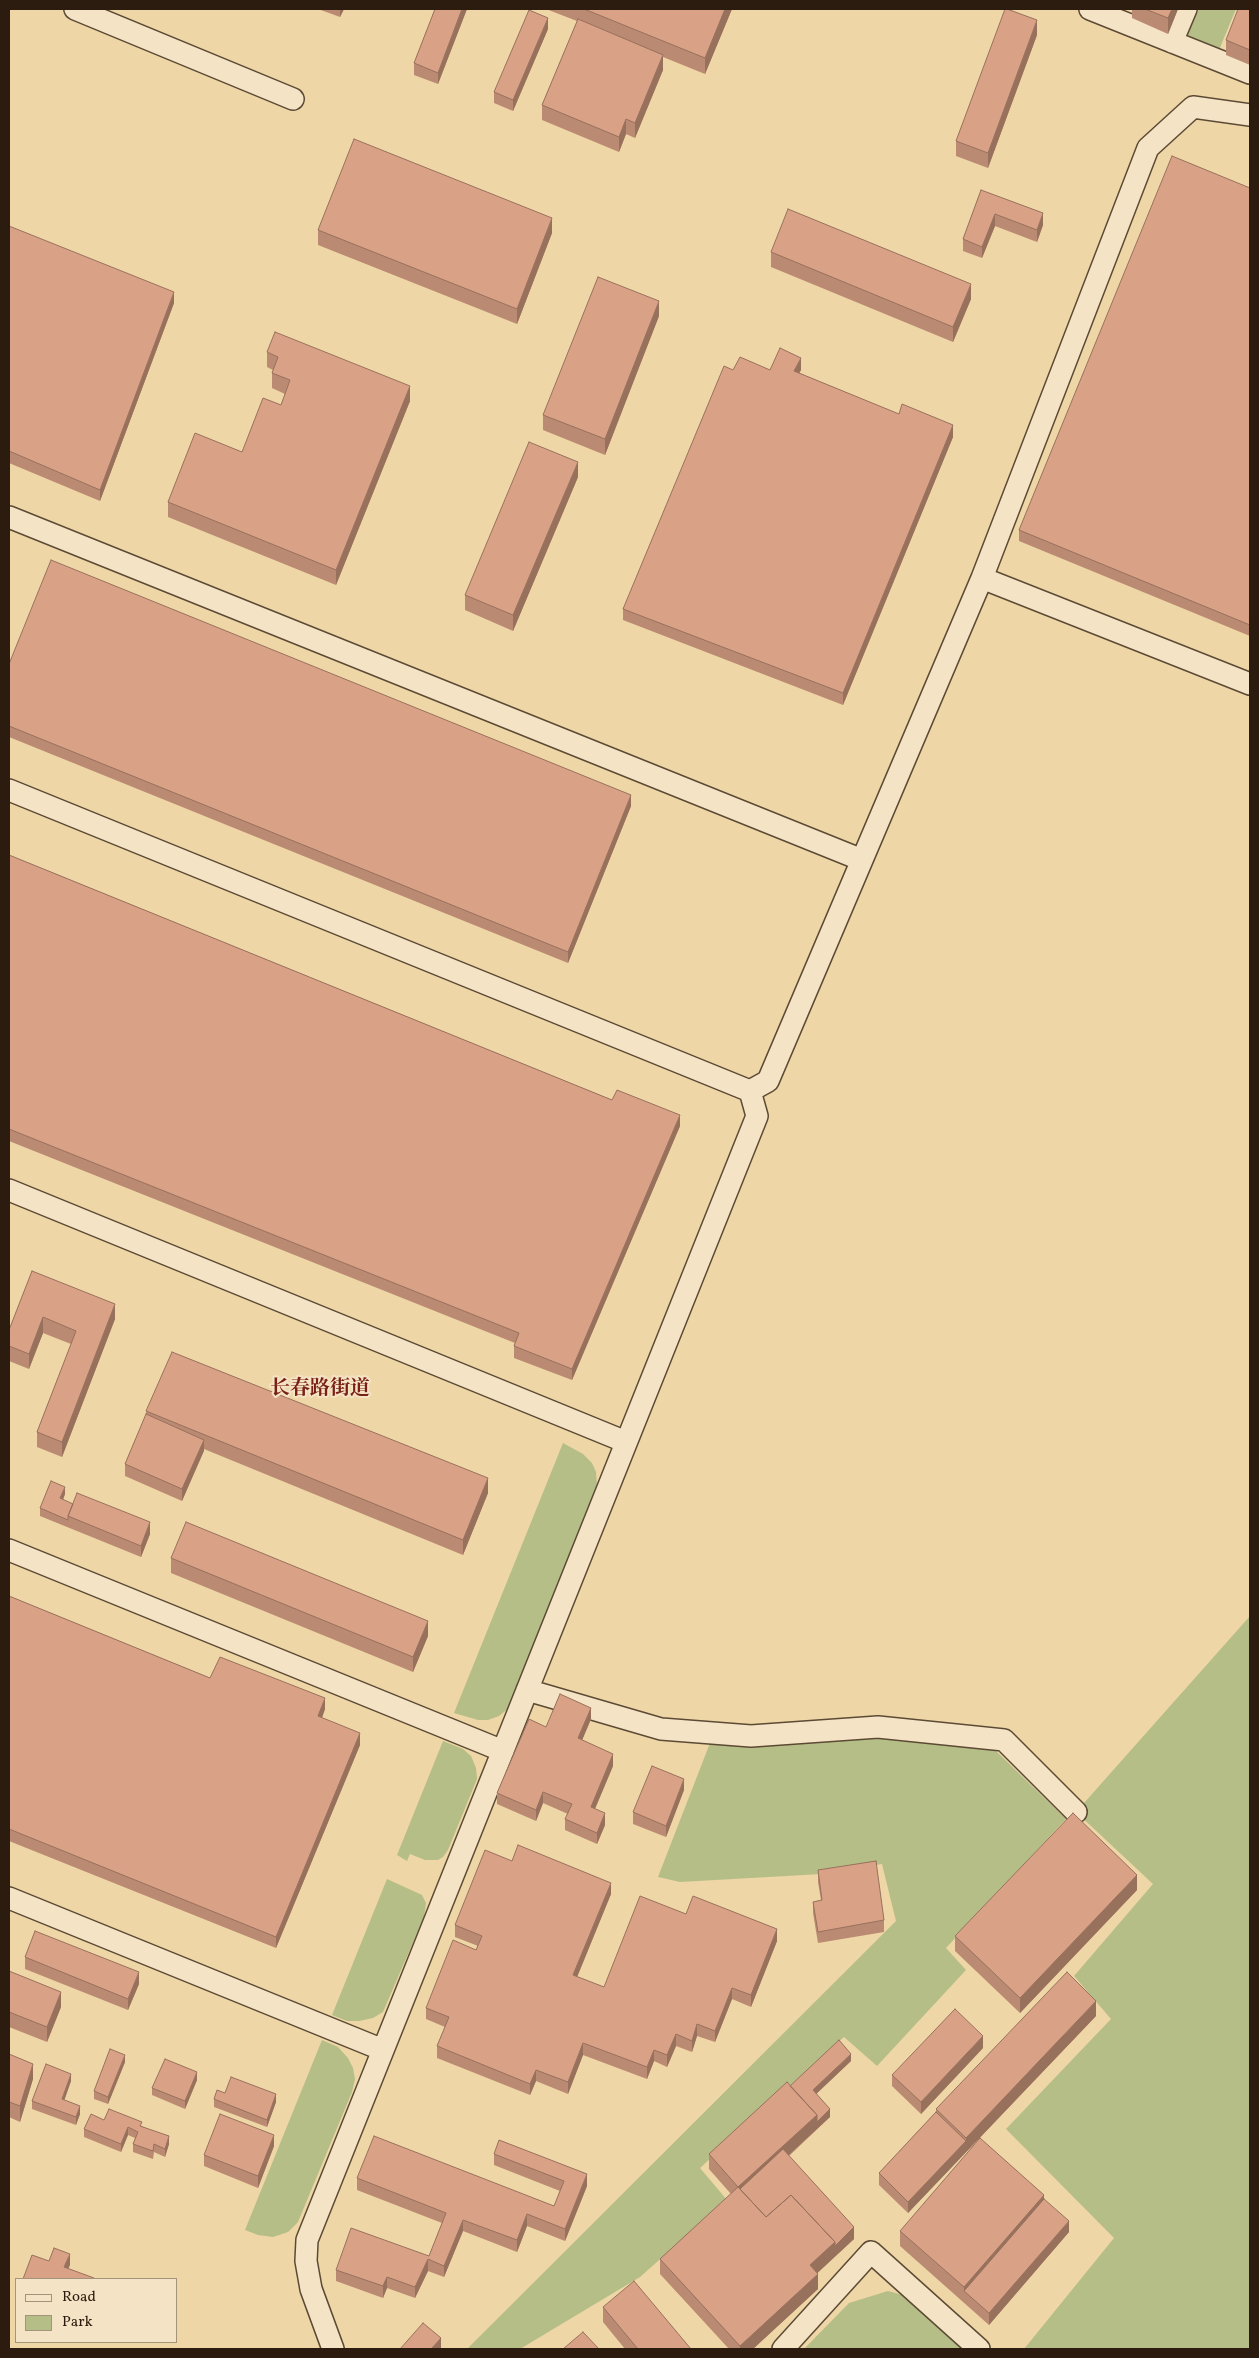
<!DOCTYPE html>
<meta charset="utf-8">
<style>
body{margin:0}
#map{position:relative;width:1259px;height:2358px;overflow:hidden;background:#eed6a6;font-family:Vollkorn,serif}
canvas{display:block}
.frame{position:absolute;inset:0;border:10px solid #2c1c0f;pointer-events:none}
.legend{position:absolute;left:15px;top:2278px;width:162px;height:65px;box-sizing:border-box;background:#f4e4c5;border:1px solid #a4947c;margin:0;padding:6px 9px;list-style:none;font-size:15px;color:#2c1c0f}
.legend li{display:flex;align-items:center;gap:10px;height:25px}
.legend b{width:25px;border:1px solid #a4947c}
</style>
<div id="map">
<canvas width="1259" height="2358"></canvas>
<div class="frame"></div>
<ul class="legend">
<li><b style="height:6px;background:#f4e4c5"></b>Road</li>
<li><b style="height:14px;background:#b6be88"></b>Park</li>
</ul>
</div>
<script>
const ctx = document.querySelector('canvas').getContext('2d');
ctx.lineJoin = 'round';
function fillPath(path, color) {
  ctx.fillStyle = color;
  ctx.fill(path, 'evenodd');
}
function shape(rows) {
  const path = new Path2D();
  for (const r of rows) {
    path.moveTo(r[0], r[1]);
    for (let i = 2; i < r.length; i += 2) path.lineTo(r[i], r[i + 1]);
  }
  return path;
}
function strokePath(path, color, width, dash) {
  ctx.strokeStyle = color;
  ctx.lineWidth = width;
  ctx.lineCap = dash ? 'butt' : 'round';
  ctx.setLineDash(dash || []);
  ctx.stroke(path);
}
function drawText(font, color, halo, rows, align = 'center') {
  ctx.font = font + ' Vollkorn,"Noto Serif SC",serif';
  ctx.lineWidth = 4;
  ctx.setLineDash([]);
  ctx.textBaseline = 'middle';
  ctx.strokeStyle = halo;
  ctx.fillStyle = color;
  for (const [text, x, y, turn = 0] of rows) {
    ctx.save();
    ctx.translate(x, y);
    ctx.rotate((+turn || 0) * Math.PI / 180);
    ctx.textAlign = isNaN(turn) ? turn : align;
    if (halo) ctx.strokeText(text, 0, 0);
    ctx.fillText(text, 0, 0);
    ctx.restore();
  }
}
fillPath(shape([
 [1199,9,1236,9,1219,50,1187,37],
 [563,1443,583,1454,592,1463,596,1472,597,1485,509,1708,499,1716,488,1720,478,1720,454,1713],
 [1250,1616,1250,2349,1024,2349,1114,2238,1006,2129,1111,2019,1074,1976,1153,1884,1076,1812],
 [884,1736,995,1750,1066,1819,946,1948,966,1970,877,2066,844,2037,700,2168,727,2200,640,2277,520,2349,467,2349,896,1921,882,1864,822,1874,680,1882,658,1877,710,1743],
 [443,1741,463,1749,471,1756,476,1768,477,1779,448,1850,443,1857,438,1860,425,1860,410,1854,407,1861,397,1855],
 [387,1879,422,1895,426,1903,424,1917,383,2012,373,2018,359,2021,347,2021,332,2015],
 [322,2040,338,2047,348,2058,353,2068,355,2079,352,2092,298,2222,288,2232,273,2237,258,2235,245,2230],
 [888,2291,917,2299,971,2349,804,2349,849,2303]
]), '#b6be88');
const minor = shape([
 [75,9,293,99],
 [1090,9,1250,73],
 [1172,42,1186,9],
 [9,517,862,860],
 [982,578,1250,684],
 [9,790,750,1091],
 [750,1091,768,1081,982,578,1148,148,1193,107,1250,115],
 [9,1190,626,1442],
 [9,1550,503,1751],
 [527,1690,661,1729,751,1736,878,1727,1004,1740,1076,1812],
 [9,1898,383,2050],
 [333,2349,311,2289,306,2261,307,2240,757,1116,750,1091],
 [783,2349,871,2252,979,2349]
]);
strokePath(minor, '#5c4a35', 24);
strokePath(minor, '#f4e4c5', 21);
fillPath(shape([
 [318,9,344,9,340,17],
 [435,9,467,9,438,84,414,75,414,63],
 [546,9,732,9,705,74,663,57,663,70,635,138,626,134,619,152,542,120,542,105,577,21],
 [1132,9,1178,9,1168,34,1132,18],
 [1250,9,1250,65,1226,55,1226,40],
 [548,29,513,111,494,103,494,92],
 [1037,35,988,168,956,156,956,141],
 [1250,188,1250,636,1019,541,1019,530],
 [981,190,1043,225,1037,242,995,226,982,258,963,251,963,239],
 [9,226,174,303,100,501,9,463],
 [318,230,552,233,517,324,318,245],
 [771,252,971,299,953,342,771,267],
 [659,316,605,455,543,430,543,415],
 [267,352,410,401,336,585,168,517,168,502,242,452,281,405,285,394,272,388,272,373,273,370,267,367],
 [733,370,801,370,799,373,953,437,843,705,623,620,623,609],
 [578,477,513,631,465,610,465,595],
 [9,664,631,806,568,963,9,737],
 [9,855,612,1100,680,1126,572,1380,514,1358,514,1346,515,1343,9,1141],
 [32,1271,115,1319,62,1457,37,1447,37,1432,71,1344,43,1333,29,1369,9,1361,9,1330],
 [146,1411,488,1493,463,1555,204,1449,182,1501,125,1476,125,1464,146,1414],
 [65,1494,63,1500,150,1534,141,1557,40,1516,40,1508],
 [171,1558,428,1636,413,1672,171,1573],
 [9,1596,210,1678,325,1709,322,1718,360,1745,276,1948,9,1841],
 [591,1719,582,1740,613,1766,595,1809,605,1825,597,1844,565,1830,565,1819,568,1814,543,1803,536,1821,497,1804,497,1793,546,1727],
 [684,1790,666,1837,633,1824,633,1812],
 [512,1861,611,1894,577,1977,604,1987,686,1914,777,1941,751,2007,732,1999,715,2042,697,2036,692,2052,676,2046,667,2067,654,2061,647,2079,583,2055,568,2094,536,2081,530,2095,437,2058,437,2046,445,2027,426,2019,426,2008,476,1950,478,1946,455,1937,455,1925],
 [818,1870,884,1920,884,1932,818,1943,813,1913,813,1902,821,1900,818,1882],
 [1137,1890,1020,2013,955,1951,955,1936],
 [25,1957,139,1984,128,2010,25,1969],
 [9,1971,61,2007,47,2042,9,2027],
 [1096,2016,908,2213,879,2185,879,2173,936,2112,936,2109],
 [983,2048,921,2114,892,2086,892,2075],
 [9,2054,33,2079,20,2122,9,2117],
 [851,2061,816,2094,830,2117,789,2156,854,2239,817,2273,818,2289,753,2349,729,2349,660,2274,660,2259,731,2194,709,2169,709,2154,790,2086],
 [125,2062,108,2104,94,2099,94,2091],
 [197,2080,185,2109,152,2095,152,2088],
 [71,2081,64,2100,80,2114,76,2125,32,2109,32,2101],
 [225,2093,276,2102,267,2127,214,2107,214,2099],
 [104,2120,142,2126,169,2144,165,2157,154,2152,153,2159,133,2152,133,2144,135,2138,128,2135,121,2152,84,2137,84,2129],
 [274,2146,258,2188,204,2166,204,2155],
 [494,2154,587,2186,565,2241,527,2226,517,2252,463,2231,444,2277,428,2271,415,2298,387,2288,383,2298,336,2281,336,2270,429,2256,442,2223,357,2190,357,2178,554,2206,560,2191,494,2165],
 [1044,2199,1069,2232,989,2325,900,2246,900,2231],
 [603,2307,691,2349,625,2349,603,2322]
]), '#bb8a72');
fillPath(shape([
 [341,9,344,9,340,17,340,10],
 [462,9,467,9,438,84,438,73],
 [725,9,732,9,705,74,705,58],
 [1172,9,1178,9,1168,34,1168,18],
 [548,18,548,29,513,111,513,100],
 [1037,20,1037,35,988,168,988,153],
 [663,55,663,70,635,138,635,123],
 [626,119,626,134,619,152,619,137],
 [1043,213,1043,225,1037,242,1037,230],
 [995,214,995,226,982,258,982,247],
 [552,218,552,233,517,324,517,309],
 [971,284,971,299,953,342,953,327],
 [174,292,174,303,100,501,100,490],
 [659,301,659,316,605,455,605,439],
 [801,358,801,370,794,383,794,371],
 [410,386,410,401,336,585,336,570],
 [953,425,953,437,843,705,843,693],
 [578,462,578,477,513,631,513,615],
 [631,795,631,806,568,963,568,952],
 [680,1115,680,1126,572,1380,572,1369],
 [115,1304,115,1319,62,1457,62,1442],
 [43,1317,43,1333,29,1369,29,1354],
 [204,1440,204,1451,182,1501,182,1489],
 [488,1478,488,1493,463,1555,463,1540],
 [65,1487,65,1494,60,1506,60,1498],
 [150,1522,150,1534,141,1557,141,1546],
 [428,1621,428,1636,413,1672,413,1657],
 [325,1698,325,1709,318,1728,318,1716],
 [591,1708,591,1719,578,1750,578,1738],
 [360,1733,360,1745,276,1948,276,1937],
 [613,1754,613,1766,591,1818,591,1807],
 [684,1779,684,1790,666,1837,666,1826],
 [543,1792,543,1803,536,1821,536,1810],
 [605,1813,605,1825,597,1844,597,1833],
 [1137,1875,1137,1890,1020,2013,1020,1998],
 [611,1883,611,1894,573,1987,573,1975],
 [777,1929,777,1941,751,2007,751,1995],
 [139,1972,139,1984,128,2010,128,1999],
 [732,1988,732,1999,715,2042,715,2031],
 [61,1992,61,2007,47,2042,47,2027],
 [1096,2001,1096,2016,908,2213,908,2202,966,2141,966,2138],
 [697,2024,697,2036,692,2052,692,2041],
 [676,2034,676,2046,667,2067,667,2055],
 [983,2036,983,2048,921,2114,921,2102],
 [583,2043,583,2055,568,2094,568,2082],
 [654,2050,654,2061,647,2079,647,2067],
 [851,2054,851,2061,813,2097,813,2090],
 [125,2055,125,2062,108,2104,108,2097],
 [33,2064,33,2079,20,2122,20,2106],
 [536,2070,536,2081,530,2095,530,2084],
 [197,2072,197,2080,185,2109,185,2101],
 [71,2074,71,2081,62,2107,62,2099],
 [276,2094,276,2102,267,2127,267,2120],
 [80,2106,80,2114,76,2125,76,2117],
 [830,2109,830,2117,744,2196,738,2187,817,2115],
 [128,2127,128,2135,121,2152,121,2144],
 [274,2135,274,2146,258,2188,258,2176],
 [169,2136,169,2144,165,2157,165,2149],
 [587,2174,587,2186,565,2241,565,2229],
 [1044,2195,1044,2210,964,2291,964,2287],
 [527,2214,527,2226,517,2252,517,2240],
 [463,2220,463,2231,444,2277,444,2266],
 [1069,2221,1069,2232,989,2325,989,2313],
 [854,2227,854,2239,810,2280,810,2265,835,2242],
 [10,2240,10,2256,9,2258,9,2243],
 [70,2254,70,2265,64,2279,64,2267],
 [428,2259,428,2271,415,2298,415,2287],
 [818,2274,818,2289,753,2349,740,2349,740,2346],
 [387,2277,387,2288,383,2298,383,2286],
 [441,2338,441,2349,431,2349]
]), '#98715d');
const building = shape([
 [435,9,462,9,438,73,414,63,435,9],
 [584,9,725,9,705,58,584,9],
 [1005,9,1007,9,1037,20,988,153,956,141,1005,9],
 [1145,9,1172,9,1168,18,1145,9],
 [1238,9,1250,9,1250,50,1226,40,1238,9],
 [529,10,548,18,513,100,494,92,529,10],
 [578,19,663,55,635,123,626,119,619,137,542,105,578,19],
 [354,139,552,218,517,309,318,230,354,139],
 [1172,156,1250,188,1250,625,1019,530,1172,156],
 [981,190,1043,213,1037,230,995,214,982,247,963,239,981,190],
 [788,209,971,284,953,327,771,252,788,209],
 [9,226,174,292,100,490,9,451,9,226],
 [598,277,659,301,605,439,543,415,598,277],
 [275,332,410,386,336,570,168,502,195,433,242,452,263,398,281,405,290,380,272,373,278,357,267,352,275,332],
 [780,348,801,358,794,371,899,414,902,404,953,425,843,693,623,609,724,366,733,370,740,357,770,370,780,348],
 [529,442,578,462,513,615,465,595,529,442],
 [51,560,631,795,568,952,9,726,9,664,51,560],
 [9,855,612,1100,617,1090,680,1115,572,1369,514,1346,519,1333,9,1129,9,855],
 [32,1271,115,1304,62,1442,37,1432,76,1331,43,1317,29,1354,9,1346,9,1330,32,1271],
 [172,1352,488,1478,463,1540,146,1411,172,1352],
 [146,1414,204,1440,182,1489,125,1464,146,1414],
 [51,1481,65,1487,60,1498,73,1504,68,1516,68,1520,40,1508,51,1481],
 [77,1493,150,1522,141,1546,68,1516,77,1493],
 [186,1522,428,1621,413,1657,171,1558,186,1522],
 [9,1596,210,1678,220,1657,325,1698,318,1716,360,1733,276,1937,9,1829,9,1596],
 [560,1694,591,1708,578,1738,613,1754,591,1807,605,1813,597,1833,565,1819,572,1804,543,1792,536,1810,497,1793,529,1719,546,1727,560,1694],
 [652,1766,684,1779,666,1826,633,1812,652,1766],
 [1073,1813,1137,1875,1020,1998,955,1936,1073,1813],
 [518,1845,611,1883,573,1975,604,1987,640,1896,686,1914,693,1896,777,1929,751,1995,732,1988,715,2031,697,2024,692,2041,676,2034,667,2055,654,2050,647,2067,583,2043,568,2082,536,2070,530,2084,437,2046,449,2017,426,2008,453,1940,476,1950,482,1936,455,1925,485,1850,512,1861,518,1845],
 [876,1861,884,1920,818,1932,813,1902,822,1900,818,1870,876,1861],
 [35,1931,139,1972,128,1999,25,1957,35,1931],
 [9,1971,61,1992,47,2027,9,2012,9,1971],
 [1067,1972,1096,2001,966,2138,936,2109,1067,1972],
 [955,2009,983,2036,921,2102,892,2075,955,2009],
 [839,2040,851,2054,813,2090,830,2109,817,2122,817,2115,790,2086,839,2040],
 [110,2049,125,2055,108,2097,94,2091,110,2049],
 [9,2054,33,2064,20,2106,9,2102,9,2054],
 [165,2059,197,2072,185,2101,152,2088,165,2059],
 [46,2064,71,2074,62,2099,80,2106,76,2117,32,2101,46,2064],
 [231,2077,276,2094,267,2120,214,2099,217,2090,225,2093,231,2077],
 [787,2082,817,2115,738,2187,766,2217,791,2195,835,2242,810,2265,818,2274,740,2346,660,2259,738,2187,709,2154,787,2082],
 [109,2109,142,2122,140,2126,169,2136,165,2149,154,2144,153,2151,133,2144,138,2132,128,2127,121,2144,84,2129,91,2114,104,2120,109,2109],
 [936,2112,966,2141,908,2202,879,2173,936,2112],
 [220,2114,274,2135,258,2176,204,2155,220,2114],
 [374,2136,554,2206,564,2181,494,2154,499,2140,587,2174,565,2229,527,2214,517,2240,463,2220,444,2266,428,2259,415,2287,387,2277,383,2286,336,2270,351,2228,429,2256,446,2213,357,2178,374,2136],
 [980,2138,1044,2195,964,2287,900,2231,980,2138],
 [783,2149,854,2227,835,2246,835,2242,791,2195,766,2217,740,2189,783,2149],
 [1044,2199,1069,2221,989,2313,964,2291,1044,2199],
 [54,2248,70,2254,64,2267,94,2278,93,2279,23,2279,32,2255,49,2261,54,2248],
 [634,2281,691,2349,638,2349,603,2307,634,2281],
 [423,2323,441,2338,431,2349,400,2349,423,2323],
 [583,2332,599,2349,563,2349,583,2332]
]);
fillPath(building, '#d9a185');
strokePath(building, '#98715d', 1);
drawText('bold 20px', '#7a1f14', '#f4e4c5', [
 ["长春路街道",320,1390]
]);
</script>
